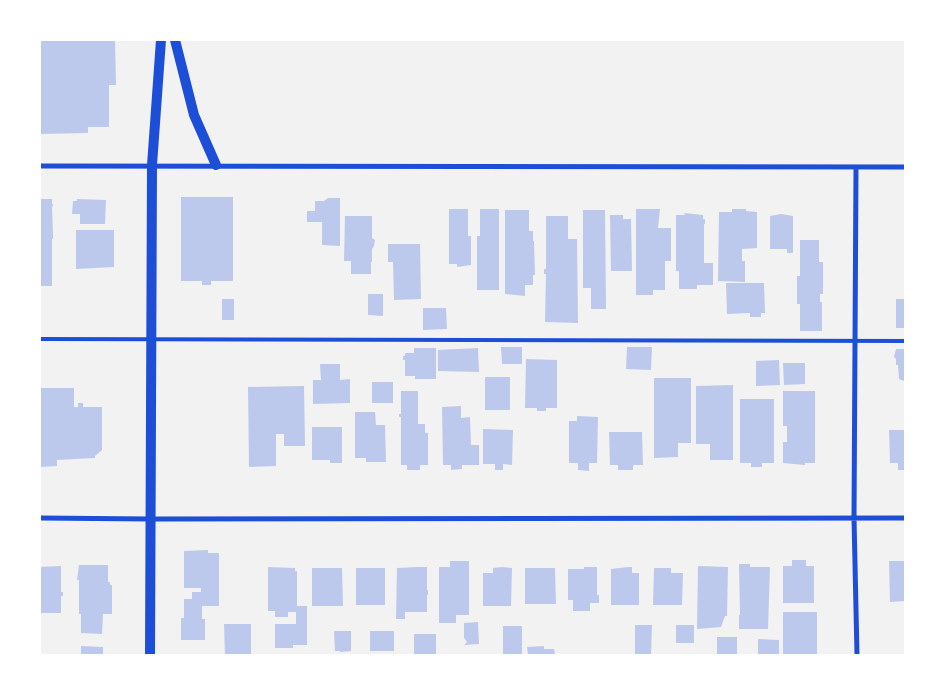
<!DOCTYPE html>
<style>
body{margin:0}
#map{position:relative;width:945px;height:695px;overflow:hidden;background:#f2f2f2;font-family:Commissioner,sans-serif}
canvas{display:block}
.frame{position:absolute;inset:0;border:41px solid #fff;pointer-events:none}
</style>
<div id="map">
<canvas width="945" height="695"></canvas>
<div class="frame"></div>
</div>
<script>
const ctx = document.querySelector('canvas').getContext('2d');
ctx.lineJoin = 'round';
function fillPath(path, color) {
  ctx.fillStyle = color;
  ctx.fill(path, 'evenodd');
}
function shape(rows) {
  const path = new Path2D();
  for (const r of rows) {
    path.moveTo(r[0], r[1]);
    for (let i = 2; i < r.length; i += 2) path.lineTo(r[i], r[i + 1]);
  }
  return path;
}
function strokePath(path, color, width, dash) {
  ctx.strokeStyle = color;
  ctx.lineWidth = width;
  ctx.lineCap = dash ? 'butt' : 'round';
  ctx.setLineDash(dash || []);
  ctx.stroke(path);
}
fillPath(shape([
 [40,40,115,40,116,85,109,85,109,127,88,127,88,133,40,134],
 [181,197,233,197,233,281,211,281,211,285,202,285,202,281,181,281],
 [328,198,340,198,340,246,322,245,322,222,307,222,307,211,315,211,315,201,324,201],
 [40,199,52,199,52,204,53,204,52,208,53,235,53,239,52,239,52,286,40,286],
 [77,199,106,200,105,224,80,224,80,214,72,214,73,201,77,201],
 [449,209,468,209,468,236,471,236,471,265,457,267,457,264,449,264],
 [480,209,499,209,499,290,477,290,477,236,480,236],
 [636,209,660,209,658,228,671,228,671,261,665,261,665,290,653,290,653,295,636,295],
 [732,209,746,209,746,211,757,212,757,248,742,249,742,261,745,261,745,282,718,281,719,212,732,212],
 [505,210,529,210,529,231,533,231,533,241,534,241,535,275,533,275,533,285,525,285,525,296,505,294],
 [583,210,605,210,606,309,591,309,591,288,583,288],
 [684,213,703,215,703,219,705,219,705,224,704,224,704,263,713,263,713,285,697,285,697,289,679,289,679,271,676,271,676,215,685,215],
 [781,214,793,216,793,253,787,253,787,249,770,249,770,216],
 [610,215,623,215,623,219,631,219,632,271,611,271],
 [345,216,372,216,372,238,375,240,374,246,372,249,372,262,371,262,371,274,351,274,351,261,344,261],
 [546,216,568,216,568,239,577,239,578,323,545,322,546,274,544,274,544,269,546,269],
 [76,230,114,230,114,267,76,269],
 [800,240,819,240,819,262,823,262,823,294,820,294,820,302,822,302,822,331,800,331,800,304,797,304,797,276,800,276],
 [388,244,420,244,421,299,394,300,393,262,388,262],
 [726,283,764,283,765,313,761,313,761,317,750,317,750,313,727,314],
 [368,294,383,294,383,316,368,315],
 [222,299,234,299,234,320,222,320],
 [896,299,905,299,905,328,896,328],
 [423,308,446,308,447,329,423,330],
 [501,347,522,347,522,364,502,364],
 [627,347,652,347,651,370,626,369],
 [414,348,436,348,436,379,415,379,415,376,405,376,405,360,403,360,403,356,405,356,405,353,414,353],
 [478,348,479,372,438,371,438,350],
 [896,349,905,349,905,379,904,381,899,379,898,365,896,365,896,359,894,357],
 [526,359,557,360,557,408,546,408,546,411,537,411,537,408,525,408],
 [779,360,780,385,756,386,756,361],
 [783,363,805,363,805,384,784,385],
 [320,364,340,364,340,380,350,379,350,403,313,404,313,380,321,380],
 [485,377,510,377,510,410,485,410],
 [654,378,691,378,691,443,678,443,678,457,654,458],
 [372,382,393,382,393,403,372,403],
 [733,385,733,460,710,460,710,444,696,444,696,386],
 [304,386,305,446,284,446,284,434,276,434,276,466,249,467,248,387],
 [40,388,74,388,74,407,78,407,78,403,83,403,83,407,102,407,102,450,95,456,95,458,57,460,57,466,40,467],
 [401,391,418,391,418,424,425,424,425,433,428,433,428,465,420,465,420,470,407,470,407,465,401,465,401,417,399,417,399,414,401,414],
 [783,391,815,391,815,463,805,463,805,465,783,463,783,442,787,442,787,426,783,426],
 [740,399,774,399,774,463,762,463,762,467,751,467,751,463,740,463],
 [461,406,461,418,470,417,471,445,479,445,479,465,462,465,462,469,451,470,451,465,443,465,442,407],
 [355,412,375,412,376,425,385,425,386,462,366,462,366,458,355,458],
 [577,416,598,417,597,463,589,463,589,471,578,470,578,463,569,463,569,421,577,421],
 [312,427,342,427,342,463,330,463,330,460,312,460],
 [483,429,513,430,512,465,503,464,503,470,495,470,495,464,483,464],
 [889,430,905,430,905,470,898,470,898,463,890,463],
 [609,432,642,432,643,465,633,465,633,470,618,470,618,465,610,465],
 [208,550,208,553,219,553,219,606,202,606,202,619,205,619,205,640,181,640,181,618,184,618,184,599,192,599,192,592,201,592,201,588,184,588,184,551],
 [792,560,806,560,806,566,814,566,814,603,783,603,783,566,792,566],
 [450,561,469,561,469,615,456,615,456,623,439,623,439,567,450,567],
 [889,561,905,561,905,601,890,602],
 [739,564,750,564,750,567,770,567,768,629,739,629,739,615,740,615],
 [79,565,108,565,108,582,110,582,110,585,112,585,112,614,103,614,102,634,81,633,81,614,79,614,79,580,77,580],
 [61,566,61,592,63,592,63,596,61,596,61,613,40,613,40,567],
 [698,566,728,567,727,616,725,616,721,627,697,629],
 [268,567,295,568,295,571,297,571,297,606,307,606,307,645,293,645,293,648,275,648,275,624,296,624,296,612,288,612,288,617,275,617,275,611,268,611],
 [418,567,427,567,427,590,428,590,428,595,427,595,427,612,405,612,405,619,396,619,397,568],
 [502,567,512,568,511,606,483,606,483,573,493,573,493,568],
 [584,567,597,567,597,595,599,595,599,603,590,603,590,611,573,611,573,600,568,600,568,569,584,569],
 [628,567,632,567,632,573,639,573,639,605,611,605,611,569],
 [312,568,342,568,343,606,312,606],
 [356,568,385,568,385,605,356,605],
 [525,568,555,568,556,604,525,604],
 [654,568,671,568,671,573,683,573,682,605,653,605],
 [783,612,817,612,817,655,783,655],
 [478,622,479,644,464,645,467,642,464,638,464,623],
 [224,624,251,624,251,655,225,655],
 [635,625,652,625,651,655,635,655],
 [676,625,694,625,694,643,676,643],
 [503,626,522,626,522,655,503,655],
 [334,631,351,631,351,651,340,652,340,651,335,651],
 [370,631,394,631,394,651,370,651],
 [414,634,436,634,436,655,414,655],
 [717,637,737,637,737,655,717,655],
 [758,639,779,640,779,655,758,655],
 [81,646,103,647,103,654,81,655],
 [544,646,544,649,554,649,555,655,528,655,527,647]
]), '#bdc9ec');
strokePath(shape([
 [40,339,905,341]
]), '#1d4ed8', 4);
strokePath(shape([
 [40,166,905,167],
 [856,168,854,518,857,655],
 [40,518,150,519,905,518]
]), '#1d4ed8', 5);
strokePath(shape([
 [175,40,194,115,216,165],
 [150,655,152,165,161,40]
]), '#1d4ed8', 10);
</script>
